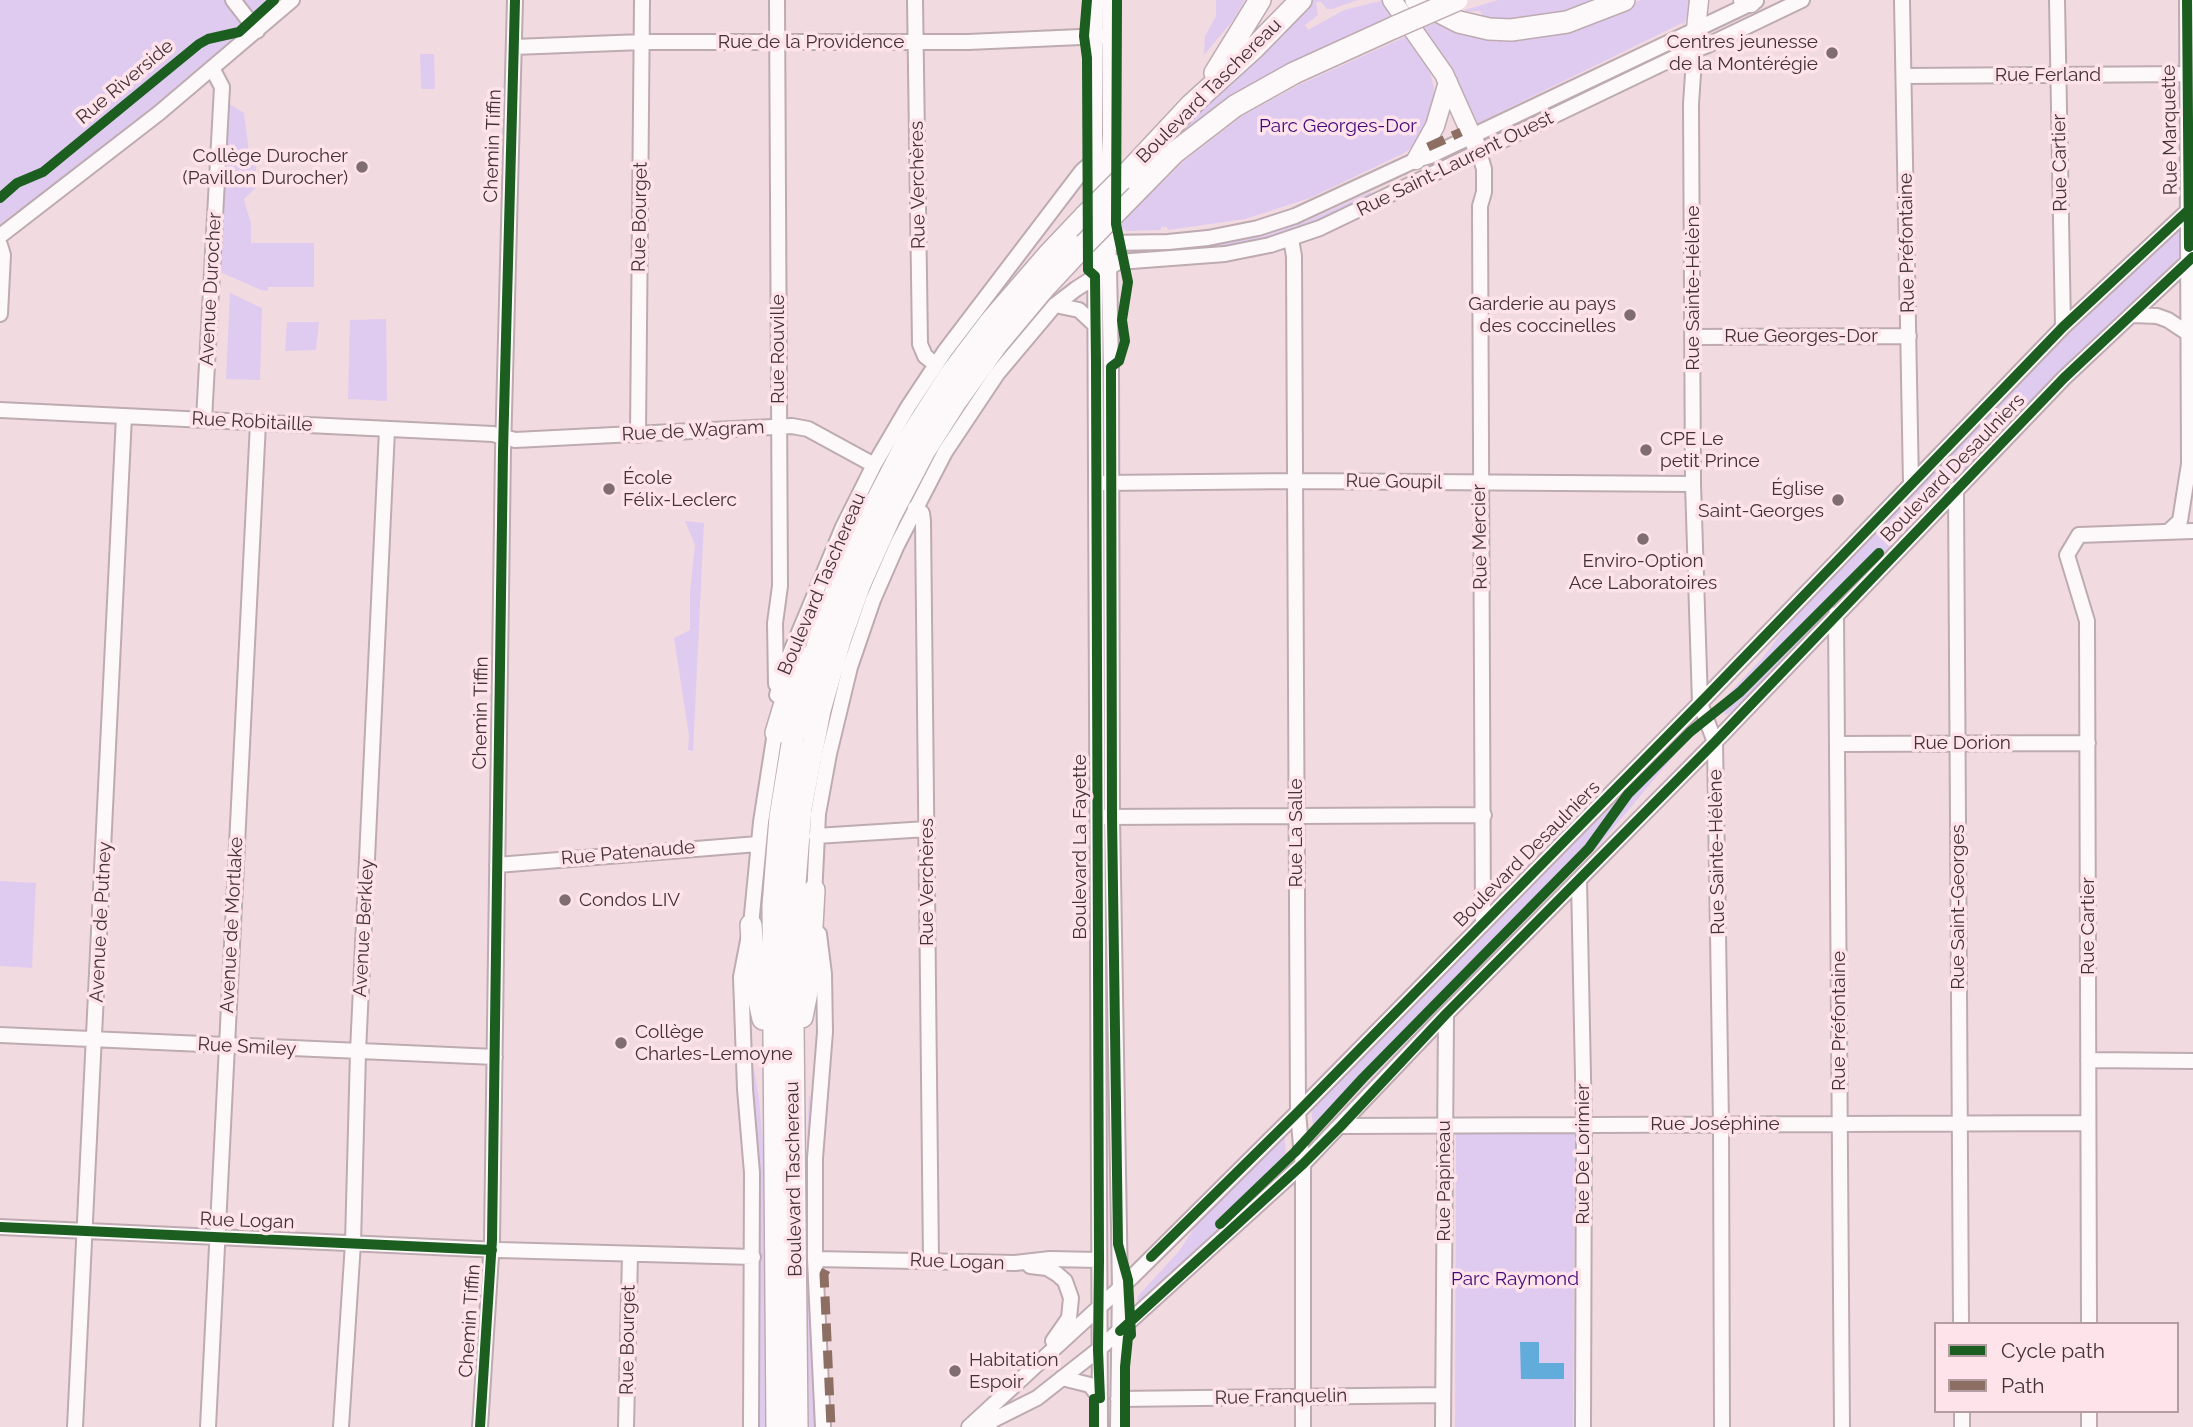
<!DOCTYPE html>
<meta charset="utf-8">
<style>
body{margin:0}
#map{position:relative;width:2193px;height:1427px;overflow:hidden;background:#f2dae1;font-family:Raleway,sans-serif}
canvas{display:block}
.legend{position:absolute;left:1934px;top:1322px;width:245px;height:91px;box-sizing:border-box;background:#fee3ea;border:2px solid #b39ca2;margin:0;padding:9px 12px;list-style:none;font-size:21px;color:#433237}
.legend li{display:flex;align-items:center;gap:14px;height:35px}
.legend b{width:35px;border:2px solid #b39ca2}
</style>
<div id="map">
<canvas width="2193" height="1427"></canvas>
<ul class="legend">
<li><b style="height:9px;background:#1b5e20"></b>Cycle path</li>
<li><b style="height:9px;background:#8d6e63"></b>Path</li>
</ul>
</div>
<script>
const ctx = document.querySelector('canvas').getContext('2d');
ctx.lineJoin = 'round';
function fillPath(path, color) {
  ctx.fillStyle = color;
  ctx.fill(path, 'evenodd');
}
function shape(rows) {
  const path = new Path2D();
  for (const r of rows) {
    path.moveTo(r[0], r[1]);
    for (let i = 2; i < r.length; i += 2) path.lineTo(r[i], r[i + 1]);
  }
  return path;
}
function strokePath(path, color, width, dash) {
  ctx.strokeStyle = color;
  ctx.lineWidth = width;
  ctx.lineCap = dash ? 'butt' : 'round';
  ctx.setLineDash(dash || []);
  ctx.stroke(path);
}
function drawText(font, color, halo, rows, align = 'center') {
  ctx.font = font + ' Raleway,sans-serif';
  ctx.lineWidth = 7;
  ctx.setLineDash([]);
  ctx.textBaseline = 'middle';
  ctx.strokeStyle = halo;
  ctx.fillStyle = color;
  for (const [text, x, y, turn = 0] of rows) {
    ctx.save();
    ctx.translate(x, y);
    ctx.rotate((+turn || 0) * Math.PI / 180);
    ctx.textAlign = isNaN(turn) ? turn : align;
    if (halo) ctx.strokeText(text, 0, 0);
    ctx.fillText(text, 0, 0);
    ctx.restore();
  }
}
fillPath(shape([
 [0,0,281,0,264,12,240,37,70,175,21,212,19,210,1,223,0,227],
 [1216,0,1245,0,1234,19,1204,55,1205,36,1216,16],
 [1308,0,1358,0,1332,9,1327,9,1320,1,1316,3,1318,15,1305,25,1308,30,1344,10,1384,0,1393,17,1252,84,1209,113,1161,152],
 [1498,0,1607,0,1529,21,1486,20,1480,11,1465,12,1465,10],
 [1641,0,1692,0,1684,25,1682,23,1476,124,1422,28,1435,23,1454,29,1514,39,1541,37,1567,32],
 [1409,35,1430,72,1434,88,1434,105,1432,114,1413,147,1404,153,1310,198,1245,219,1168,230,1167,227,1161,227,1161,230,1127,231,1119,227,1119,225,1183,162,1242,116,1299,85],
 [420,54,434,54,435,89,421,89],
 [228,103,244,113,249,152,255,153,257,187,244,199,251,224,251,243,314,243,314,287,268,287,268,291,261,290,220,272],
 [1371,192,1371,194,1299,229,1263,240,1229,247,1178,253,1129,254,1129,251,1205,247,1263,236,1307,221],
 [2184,218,2183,260,1929,510,1734,711,1725,715,1721,702,1762,658,1814,592,2058,339],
 [230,293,262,308,260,380,226,379],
 [386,319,387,401,348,399,350,320],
 [287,322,319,322,316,350,285,351],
 [685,521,704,523,693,751,688,750,689,736,674,638,690,630,690,592,695,545],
 [1681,733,1687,740,1600,844,1314,1136,1311,1106],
 [0,881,36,883,32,968,0,966],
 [749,1050,751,1050,759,1099,763,1144,765,1427,757,1427,760,1353,758,1161],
 [809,1096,811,1096,808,1161,816,1427,809,1427,805,1188],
 [1575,1130,1573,1427,1455,1427,1456,1131],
 [1284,1132,1287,1166,1136,1309,1138,1296,1179,1251,1199,1221]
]), '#e0cbf0');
fillPath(shape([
 [1520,1342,1539,1342,1539,1363,1564,1363,1564,1379,1521,1379]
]), '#61acda');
const minor = shape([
 [233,0,257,31],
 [915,0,920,344,925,356,935,364],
 [1902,0,1911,485],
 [2057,0,2063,327],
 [1696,29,1691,104,1693,484,1700,703,1715,742,1721,1124,1722,1427],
 [514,47,642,42,968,42,1103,36],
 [1904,76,2193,74],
 [1479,152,1484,169,1484,192,1480,206,1483,924],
 [1107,197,1110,134,1109,0],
 [1095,208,1095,0],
 [1108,218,1111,367,1112,817,1120,1288,1118,1427],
 [1095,232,1100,1427],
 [0,236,159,113,292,0],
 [1291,239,1294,256,1298,1112,1303,1168,1303,1427],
 [0,245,3,255,0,314],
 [1101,249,1108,243,1168,242,1208,238,1258,228,1295,216,1416,160,1430,156,1756,1],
 [1055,305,1079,310,1095,325],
 [2132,315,2157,316,2168,320,2189,334],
 [1693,337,1909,336],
 [0,410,493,434,515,440,792,426,808,429,874,465],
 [204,420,222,87,212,68],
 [638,435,642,0],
 [1104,483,1295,481,1693,484],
 [1956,489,1961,1324],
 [915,508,922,513,923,521,931,1261],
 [2169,531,2180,521,2189,464,2187,0],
 [1836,614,1842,1427],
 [776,684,775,623,780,586,777,0],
 [777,695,785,666,843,527,874,465,908,407,945,351,1082,171,1090,164,1103,162],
 [1837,744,2088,743],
 [1104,817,1484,815],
 [816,836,927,829],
 [497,865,758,844],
 [1579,880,1584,1125,1583,1427],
 [814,897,818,814,829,754,850,667,873,600,897,545,945,452,997,374,1055,305,1076,289,1118,262,1225,254,1270,245,1320,228,1676,57,1708,45,1802,0],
 [819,934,824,974,825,1032,815,1158,815,1259,823,1427],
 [0,1035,495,1057],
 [2088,1060,2193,1061],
 [1341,1126,2088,1123],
 [0,1227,499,1250,753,1257],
 [815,1259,1015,1263,1050,1259,1099,1260],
 [1030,1266,1047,1268,1057,1274,1065,1281,1071,1298,1069,1318,1053,1341],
 [2089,1324,2087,621,2067,555,2079,535,2193,531],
 [1062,1378,1090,1385,1100,1398],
 [1118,1399,1443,1395],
 [1962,1411,1962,1427],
 [2089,1411,2089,1427],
 [75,1427,124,416],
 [208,1427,258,423],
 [341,1427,353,1243,358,1052,387,430],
 [480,1427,492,1240,503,451,515,0],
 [626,1427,630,1254],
 [751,1427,752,1173,745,1089,741,977,751,925,761,822,776,726],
 [969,1427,1132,1277,1298,1112,1706,697,2063,327,2193,206],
 [986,1427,993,1420,1037,1398,1098,1350,1303,1164,1446,1014,1715,742,2064,378,2193,257],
 [1443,1427,1446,1014]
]);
const major = shape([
 [1392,0,1444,74,1479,152],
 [1743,0,1751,3],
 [1696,29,1699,0],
 [1416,160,1435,126,1448,82]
]);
const highway = shape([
 [1416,0,1459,22,1489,29,1511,30,1567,22,1624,0],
 [1215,73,1260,0],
 [1121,180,1191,105,1254,48,1301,0],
 [1120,208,1174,153,1235,106,1294,73,1395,27],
 [776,733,791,683,809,657],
 [751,925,755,983,763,1019],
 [802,1017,809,982,814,890],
 [777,1427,773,906,780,817,793,738,804,692,823,626,841,577,876,502,906,444,950,375,990,322,1048,255,1085,216],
 [797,1427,792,922,801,808,820,710,840,640,860,584,890,517,924,452,955,403,998,343,1044,288,1085,244]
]);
strokePath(minor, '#bdabb1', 18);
strokePath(major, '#bdabb1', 21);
strokePath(highway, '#bdabb1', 24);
strokePath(minor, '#fdf9fa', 14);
strokePath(major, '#fdf9fa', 18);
strokePath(highway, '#fdf9fa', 21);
const highwayBridge = shape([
 [1395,27,1457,0],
 [1085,216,1121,180],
 [1085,244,1120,208]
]);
strokePath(highwayBridge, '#bdabb1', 24, []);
strokePath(highwayBridge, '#fdf9fa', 21);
strokePath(shape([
 [1428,147,1461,132],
 [826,1270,824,1274,831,1427]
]), '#8d6e63', 9, [18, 9]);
strokePath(shape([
 [1087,0,1084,36,1087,58,1088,270,1095,276,1096,363,1099,1260,1098,1350,1100,1398,1094,1399,1094,1427],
 [1117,0,1116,224,1128,282,1122,320,1125,341,1119,361,1111,367,1112,817,1118,1244,1128,1280,1131,1335,1128,1337,1125,1367,1125,1427],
 [2187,0,2189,247],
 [0,198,17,183,43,172,199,44,208,39,239,32,274,0],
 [1220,1224,1295,1152,1363,1078,1589,848,1628,794,1690,732,1740,692,1879,553],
 [0,1227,492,1250],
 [1151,1257,1298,1112,1706,697,2063,327,2193,206],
 [1120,1331,1303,1164,1341,1126,1446,1014,1715,742,2064,378,2193,257],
 [480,1427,492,1240,503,451,515,0]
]), '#1b5e20', 10);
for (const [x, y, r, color] of [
 [1832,53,7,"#806d72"],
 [362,167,7,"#806d72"],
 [1630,315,7,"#806d72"],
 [1646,450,7,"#806d72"],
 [609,489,7,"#806d72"],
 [1838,500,7,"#806d72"],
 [1643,539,7,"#806d72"],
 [565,900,7,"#806d72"],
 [621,1043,7,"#806d72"],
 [955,1371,7,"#806d72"]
]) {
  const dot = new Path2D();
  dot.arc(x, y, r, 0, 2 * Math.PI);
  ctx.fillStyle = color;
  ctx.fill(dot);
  strokePath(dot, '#fee3ea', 2.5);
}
drawText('19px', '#433237', '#fee3ea', [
 ["Rue de la Providence",811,42],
 ["Rue Ferland",2048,75],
 ["Rue Riverside",125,82,-40],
 ["Boulevard Taschereau",1209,91,-45],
 ["Rue Marquette",2170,130,-91],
 ["Chemin Tiffin",493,146,-88],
 ["Rue Cartier",2060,163,-91],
 ["Rue Saint-Laurent Ouest",1455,164,-26],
 ["Rue Verchères",918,185,-91],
 ["Rue Bourget",640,217,-89],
 ["Rue Préfontaine",1907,243,-91],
 ["Rue Sainte-Hélène",1693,288,-90],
 ["Avenue Durocher",211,289,-87],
 ["Rue Georges-Dor",1801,336],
 ["Rue Rouville",778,349,-90],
 ["Rue Robitaille",252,422,3],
 ["Rue de Wagram",693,431,-3],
 ["Boulevard Desaulniers",1953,468,-46],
 ["Rue Goupil",1394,482,1],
 ["Rue Mercier",1480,537,-91],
 ["Boulevard Taschereau",822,584,-67],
 ["Chemin Tiffin",481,713,-89],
 ["Rue Dorion",1962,743],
 ["Rue La Salle",1296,833,-90],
 ["Boulevard La Fayette",1080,847,-90],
 ["Rue Sainte-Hélène",1717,852,-91],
 ["Rue Patenaude",628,853,-5],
 ["Boulevard Desaulniers",1527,854,-45],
 ["Rue Verchères",927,882,-90],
 ["Rue Saint-Georges",1958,907,-90],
 ["Avenue de Putney",101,922,-87],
 ["Avenue de Mortlake",232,925,-87],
 ["Rue Cartier",2088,926,-90],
 ["Avenue Berkley",364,928,-87],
 ["Rue Préfontaine",1839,1021,-90],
 ["Rue Smiley",247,1047,3],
 ["Rue Joséphine",1715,1124],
 ["Rue De Lorimier",1583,1154,-90],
 ["Boulevard Taschereau",794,1179,-91],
 ["Rue Papineau",1444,1181,-90],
 ["Rue Logan",247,1221,2],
 ["Rue Logan",957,1262,2],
 ["Chemin Tiffin",470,1321,-86],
 ["Rue Bourget",628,1340,-89],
 ["Rue Franquelin",1281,1397,-1]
]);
drawText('19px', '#433237', '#fee3ea', [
 ["Centres jeunesse",1818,42,"right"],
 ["de la Montérégie",1818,64,"right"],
 ["Collège Durocher",348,156,"right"],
 ["(Pavillon Durocher)",348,178,"right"],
 ["Garderie au pays",1616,304,"right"],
 ["des coccinelles",1616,326,"right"],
 ["CPE Le",1660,439],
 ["petit Prince",1660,461],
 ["École",623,478],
 ["Félix-Leclerc",623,500],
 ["Église",1824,489,"right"],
 ["Saint-Georges",1824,511,"right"],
 ["Enviro-Option",1643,561,"center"],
 ["Ace Laboratoires",1643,583,"center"],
 ["Condos LIV",579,900],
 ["Collège",635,1032],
 ["Charles-Lemoyne",635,1054],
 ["Habitation",969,1360],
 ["Espoir",969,1382]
], 'left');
drawText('19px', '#43087a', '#fee3ea', [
 ["Parc Georges-Dor",1338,126],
 ["Parc Raymond",1515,1279]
]);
</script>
